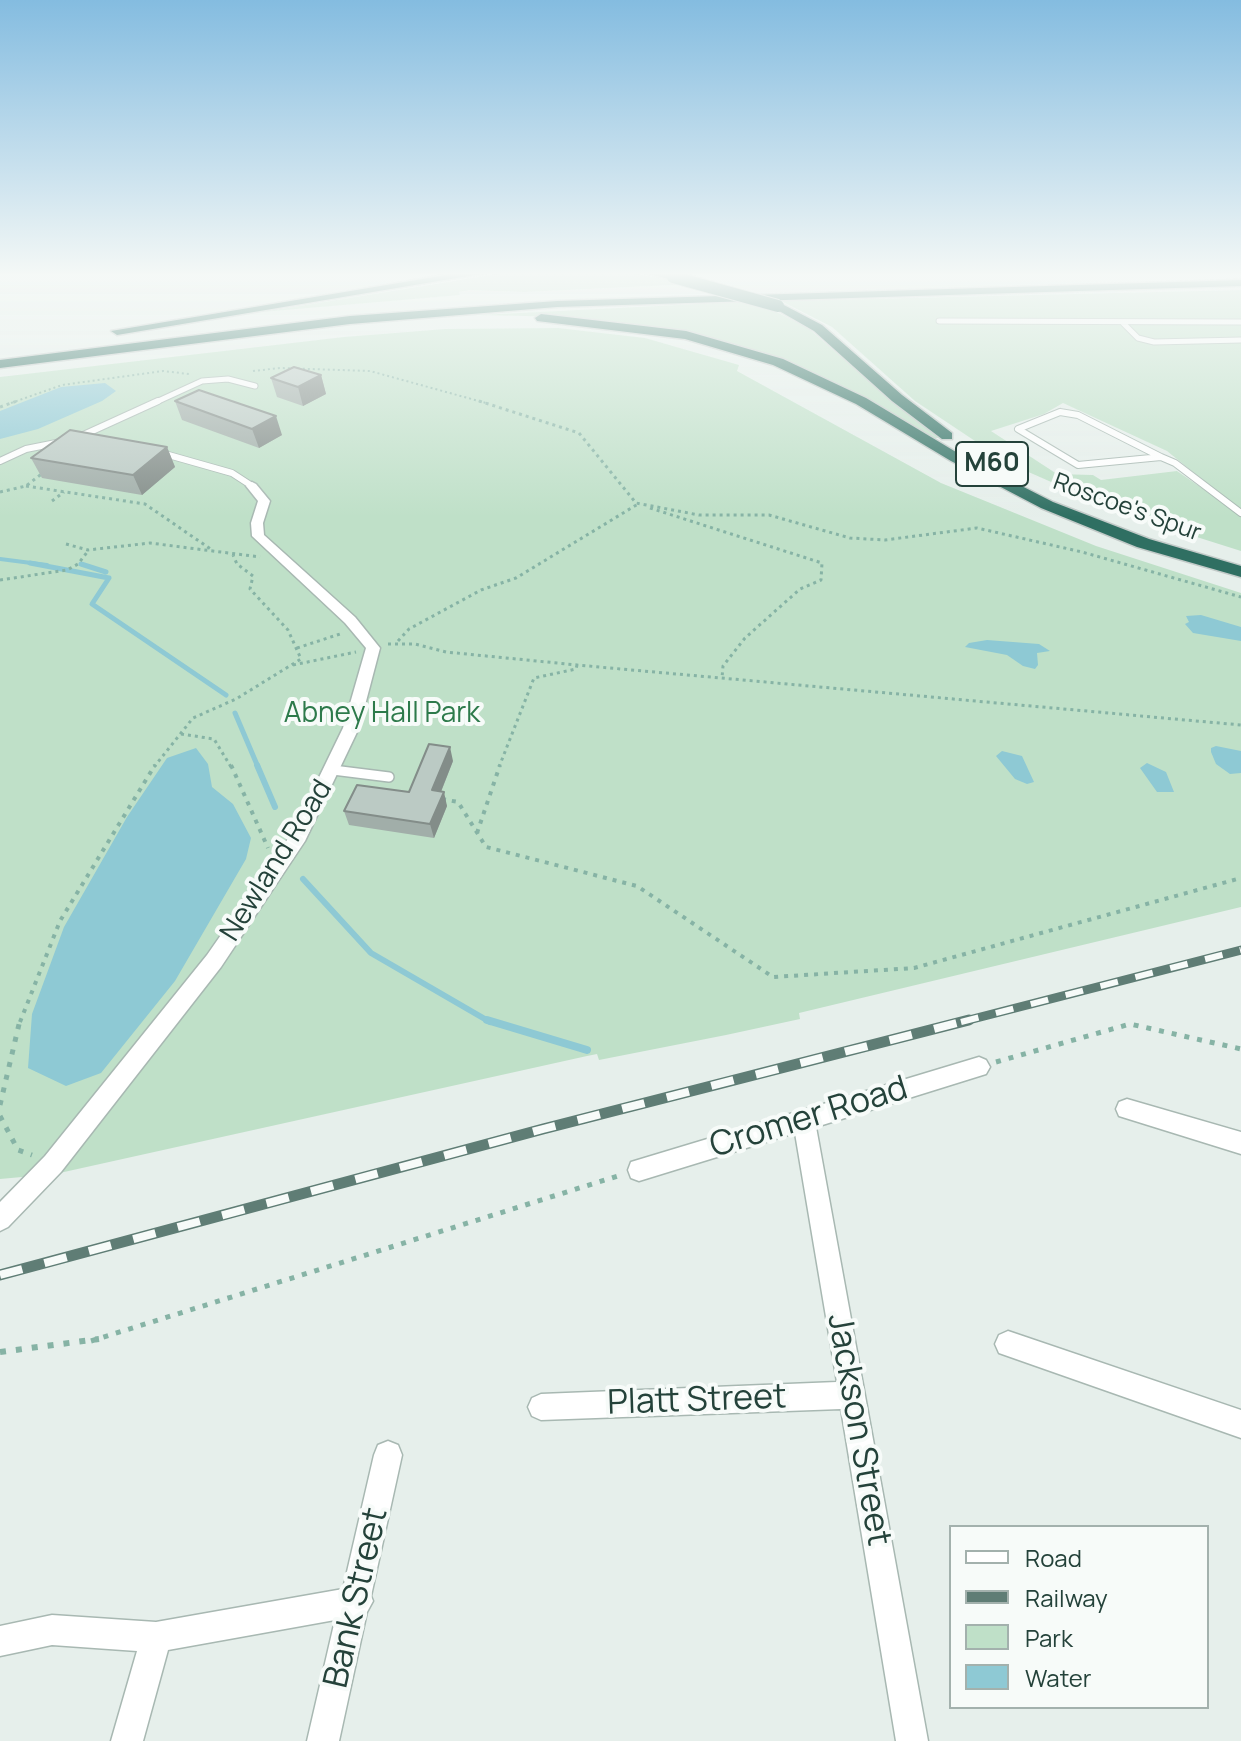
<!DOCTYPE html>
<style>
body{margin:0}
#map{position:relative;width:1241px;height:1741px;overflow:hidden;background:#e6efeb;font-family:Manrope,sans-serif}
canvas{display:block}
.legend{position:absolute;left:949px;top:1525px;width:260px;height:184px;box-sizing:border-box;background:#f7fbf9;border:2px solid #a3b1ad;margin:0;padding:10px 14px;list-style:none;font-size:24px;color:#24423a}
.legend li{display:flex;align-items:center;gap:16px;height:40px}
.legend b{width:40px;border:2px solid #a3b1ad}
</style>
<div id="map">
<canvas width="1241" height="1741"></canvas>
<ul class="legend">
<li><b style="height:10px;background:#fff"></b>Road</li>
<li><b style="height:10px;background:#5f7d75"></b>Railway</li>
<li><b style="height:22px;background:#bfe0c8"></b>Park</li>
<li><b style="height:22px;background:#8ec9d4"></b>Water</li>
</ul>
</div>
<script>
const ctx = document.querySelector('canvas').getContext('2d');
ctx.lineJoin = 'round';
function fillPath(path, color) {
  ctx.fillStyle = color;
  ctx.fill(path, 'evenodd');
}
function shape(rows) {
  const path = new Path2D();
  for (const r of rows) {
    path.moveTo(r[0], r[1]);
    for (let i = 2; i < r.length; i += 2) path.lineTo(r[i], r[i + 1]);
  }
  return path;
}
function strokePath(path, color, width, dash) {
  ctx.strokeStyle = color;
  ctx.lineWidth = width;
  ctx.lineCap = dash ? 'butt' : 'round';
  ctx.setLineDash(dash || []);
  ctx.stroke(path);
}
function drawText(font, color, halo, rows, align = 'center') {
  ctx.font = font + ' Manrope,sans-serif';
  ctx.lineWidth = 8;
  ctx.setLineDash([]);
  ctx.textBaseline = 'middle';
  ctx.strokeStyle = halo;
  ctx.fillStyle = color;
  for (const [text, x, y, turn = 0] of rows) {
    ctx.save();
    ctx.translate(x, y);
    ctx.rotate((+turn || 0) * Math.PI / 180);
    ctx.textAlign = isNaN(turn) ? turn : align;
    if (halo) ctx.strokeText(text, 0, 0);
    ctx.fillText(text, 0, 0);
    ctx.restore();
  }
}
fillPath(shape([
 [504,273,629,273,693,284,524,292,470,290,459,292,460,295,262,312],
 [1241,290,1241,511,1167,451,1063,403,1044,414,991,431,1057,474,1093,475,1101,480,1177,471,1241,515,1241,551,1124,514,1008,463,915,401,832,327,781,301],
 [755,301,808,328,892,401,940,437,934,439,808,371,701,336,572,317,480,315],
 [558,328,645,338,739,365,737,371,941,483,1096,546,1241,593,1241,907,799,1013,800,1019,726,1035,599,1060,597,1054,587,1056,55,1174,0,1179,0,377,344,337,445,329]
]), '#bfe0c8');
fillPath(shape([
 [105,383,116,391,102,401,38,429,0,439,0,411,61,387],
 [1201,615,1241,627,1241,641,1193,633,1185,624,1189,622,1186,616],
 [987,640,1039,644,1050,651,1037,653,1038,665,1035,669,1023,666,1007,655,965,647,969,643],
 [1216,746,1241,751,1241,773,1230,774,1216,764,1211,752,1211,748],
 [196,748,208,764,212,787,233,804,251,838,246,859,175,981,101,1073,66,1086,28,1068,32,1014,64,927,127,817,167,758],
 [1002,751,1022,756,1034,782,1027,784,1015,779,996,756],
 [1147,763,1166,772,1174,792,1157,792,1140,768]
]), '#8ec9d4');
strokePath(shape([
 [0,559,47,565]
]), '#8ec9d4', 4);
strokePath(shape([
 [30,563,109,578,92,604,226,695],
 [81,564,106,572],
 [235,713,258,767]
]), '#8ec9d4', 5);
strokePath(shape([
 [257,765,275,807],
 [303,879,371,953,490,1022]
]), '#8ec9d4', 6);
strokePath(shape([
 [487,1020,587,1050]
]), '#8ec9d4', 8);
const serviceFar2 = shape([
 [939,321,1241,322],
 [1123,323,1138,338,1154,342,1241,340],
 [154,403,202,381,228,379,255,386]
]);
const serviceFar1 = shape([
 [1060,412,1078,415,1161,457,1078,465,1018,429,1060,412],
 [79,437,158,401],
 [158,452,232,473,252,486],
 [1161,457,1175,463,1241,513],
 [0,461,26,449,61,442]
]);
const service = shape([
 [333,770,389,777]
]);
const minor = shape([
 [252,482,256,484,270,501,263,523,264,535,355,617,380,648,359,728,305,841,221,967,61,1172,8,1227,0,1231,0,1202,45,1156,207,955,292,833,343,728,366,648,345,623,252,536,251,523,258,501,246,486,252,482],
 [979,1057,986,1060,990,1067,986,1074,816,1127,928,1741,896,1741,841,1409,541,1420,532,1416,528,1407,532,1398,541,1394,837,1382,795,1133,639,1181,631,1178,628,1170,631,1162,979,1057],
 [1127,1099,1241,1132,1241,1154,1119,1116,1116,1109,1119,1102,1127,1099],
 [1008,1331,1241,1410,1241,1438,999,1353,995,1344,999,1335,1008,1331],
 [388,1441,398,1445,402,1455,371,1596,373,1601,367,1612,339,1741,307,1741,335,1620,168,1650,143,1741,111,1741,137,1651,52,1645,0,1656,0,1626,52,1615,156,1622,343,1589,374,1455,378,1445,388,1441]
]);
const motorway = shape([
 [458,273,486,273,117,335,111,331,458,273],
 [645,273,671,273,679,277,673,280,645,273],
 [1241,280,1241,286,557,307,350,324,0,368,0,360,350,316,557,301,1241,280],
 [774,304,782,304,822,325,902,395,952,433,952,439,942,439,892,401,814,331,774,308,774,304],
 [541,314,686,331,783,359,866,398,961,455,1053,502,1149,539,1241,566,1241,577,1137,547,1041,508,951,461,856,404,773,365,685,339,537,321,535,318,541,314]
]);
strokePath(serviceFar2, '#a8b8b2', 7);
strokePath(serviceFar1, '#a8b8b2', 8);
strokePath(service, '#a8b8b2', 12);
strokePath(minor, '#a8b8b2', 3);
strokePath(motorway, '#c2cac8', 3);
strokePath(shape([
 [253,371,280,368,370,371,486,403],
 [11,403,62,385,163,371,189,374]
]), '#86b3a5', 2, [2, 3]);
strokePath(shape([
 [479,401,579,433,636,503,699,515,769,515,850,538,885,540,977,528,1082,552,1241,597],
 [0,407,17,401],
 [26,486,145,504,212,550],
 [0,492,26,486,44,472],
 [52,501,64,492],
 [650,508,822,563,821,580,800,589,745,638,723,666,722,678],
 [66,544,88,550,150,543,260,557],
 [0,580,67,570,78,564,88,551],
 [398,641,409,629,481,590,516,578,638,504],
 [388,644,415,644,446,652,577,665,1241,725],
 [297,648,340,634],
 [293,665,356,652],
 [181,734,214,739,231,767],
 [154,767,193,718,236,699,301,659,288,630,250,589,253,576,237,564,233,555],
 [499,767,534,678,576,669,577,665]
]), '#86b3a5', 3, [3, 4]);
strokePath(shape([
 [231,765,268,848],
 [442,799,458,802,486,847,637,886,773,977,914,968,1241,878],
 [477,833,500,765],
 [20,1022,60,921,155,765]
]), '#86b3a5', 4, [4, 6]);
strokePath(shape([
 [996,1062,1130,1024,1241,1049],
 [0,1105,20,1020],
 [0,1116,18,1150,32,1155],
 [91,1341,621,1175]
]), '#86b3a5', 5, [5, 8]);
strokePath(shape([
 [0,1352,99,1339]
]), '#86b3a5', 6, [6, 10]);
strokePath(serviceFar2, '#fff', 5);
strokePath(serviceFar1, '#fff', 6);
strokePath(service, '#fff', 9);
fillPath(minor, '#fff');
fillPath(motorway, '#2f6f62');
const railFar1 = shape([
 [961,1022,1241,950]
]);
const rail = shape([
 [0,1275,543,1129,969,1020]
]);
strokePath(railFar1, '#5f7d75', 9);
strokePath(rail, '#5f7d75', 11);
strokePath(railFar1, '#f7fbf9', 6, [18]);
strokePath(rail, '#f7fbf9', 8, [23]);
const motorwayBridge = shape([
 [673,277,778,306]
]);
strokePath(motorwayBridge, '#c2cac8', 14, []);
strokePath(motorwayBridge, '#2f6f62', 12);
fillPath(shape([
 [321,375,326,394,303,406,277,397,271,378],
 [175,401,282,435,259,448,182,420],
 [167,447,175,467,142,495,42,478,31,458],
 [453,761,441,792,447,806,434,838,349,825,344,811,409,792]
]), '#a1aea9');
fillPath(shape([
 [321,375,326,394,303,406,298,387],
 [276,416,282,435,259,448,252,429],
 [167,447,175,467,142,495,133,475],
 [450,747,453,761,436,804,432,790],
 [444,792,447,806,434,838,430,824]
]), '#838d89');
const building = shape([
 [294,367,321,375,298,387,271,378,294,367],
 [199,390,276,416,252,429,175,401,199,390],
 [70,430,167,447,133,475,31,458,70,430],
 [429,744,450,747,432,790,444,792,430,824,344,811,357,785,409,792,429,744]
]);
fillPath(building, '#bbcac4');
strokePath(building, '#838d89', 2);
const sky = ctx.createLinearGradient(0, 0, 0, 517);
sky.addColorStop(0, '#84bce0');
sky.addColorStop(0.53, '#f4f8f6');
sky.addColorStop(1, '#f4f8f600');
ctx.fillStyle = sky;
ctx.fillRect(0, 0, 1241, 517);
drawText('24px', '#24423a', '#f7fbf9', [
 ["Roscoe's Spur",1127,508,20]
]);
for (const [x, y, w] of [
 [992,464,72]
]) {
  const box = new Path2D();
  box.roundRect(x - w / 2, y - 22, w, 44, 6);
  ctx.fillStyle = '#f7fbf9';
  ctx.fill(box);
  strokePath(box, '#24423a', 2);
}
drawText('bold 26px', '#24423a', null, [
 ["M60",992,464]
]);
drawText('28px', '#2d7a4b', '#f7fbf9', [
 ["Abney Hall Park",382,714]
]);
drawText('28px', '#24423a', '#f7fbf9', [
 ["Newland Road",277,861,-58]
]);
drawText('34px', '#24423a', '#f7fbf9', [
 ["Cromer Road",809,1118,-17],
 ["Platt Street",697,1401,-2],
 ["Jackson Street",858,1430,80],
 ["Bank Street",357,1598,-77]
]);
</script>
